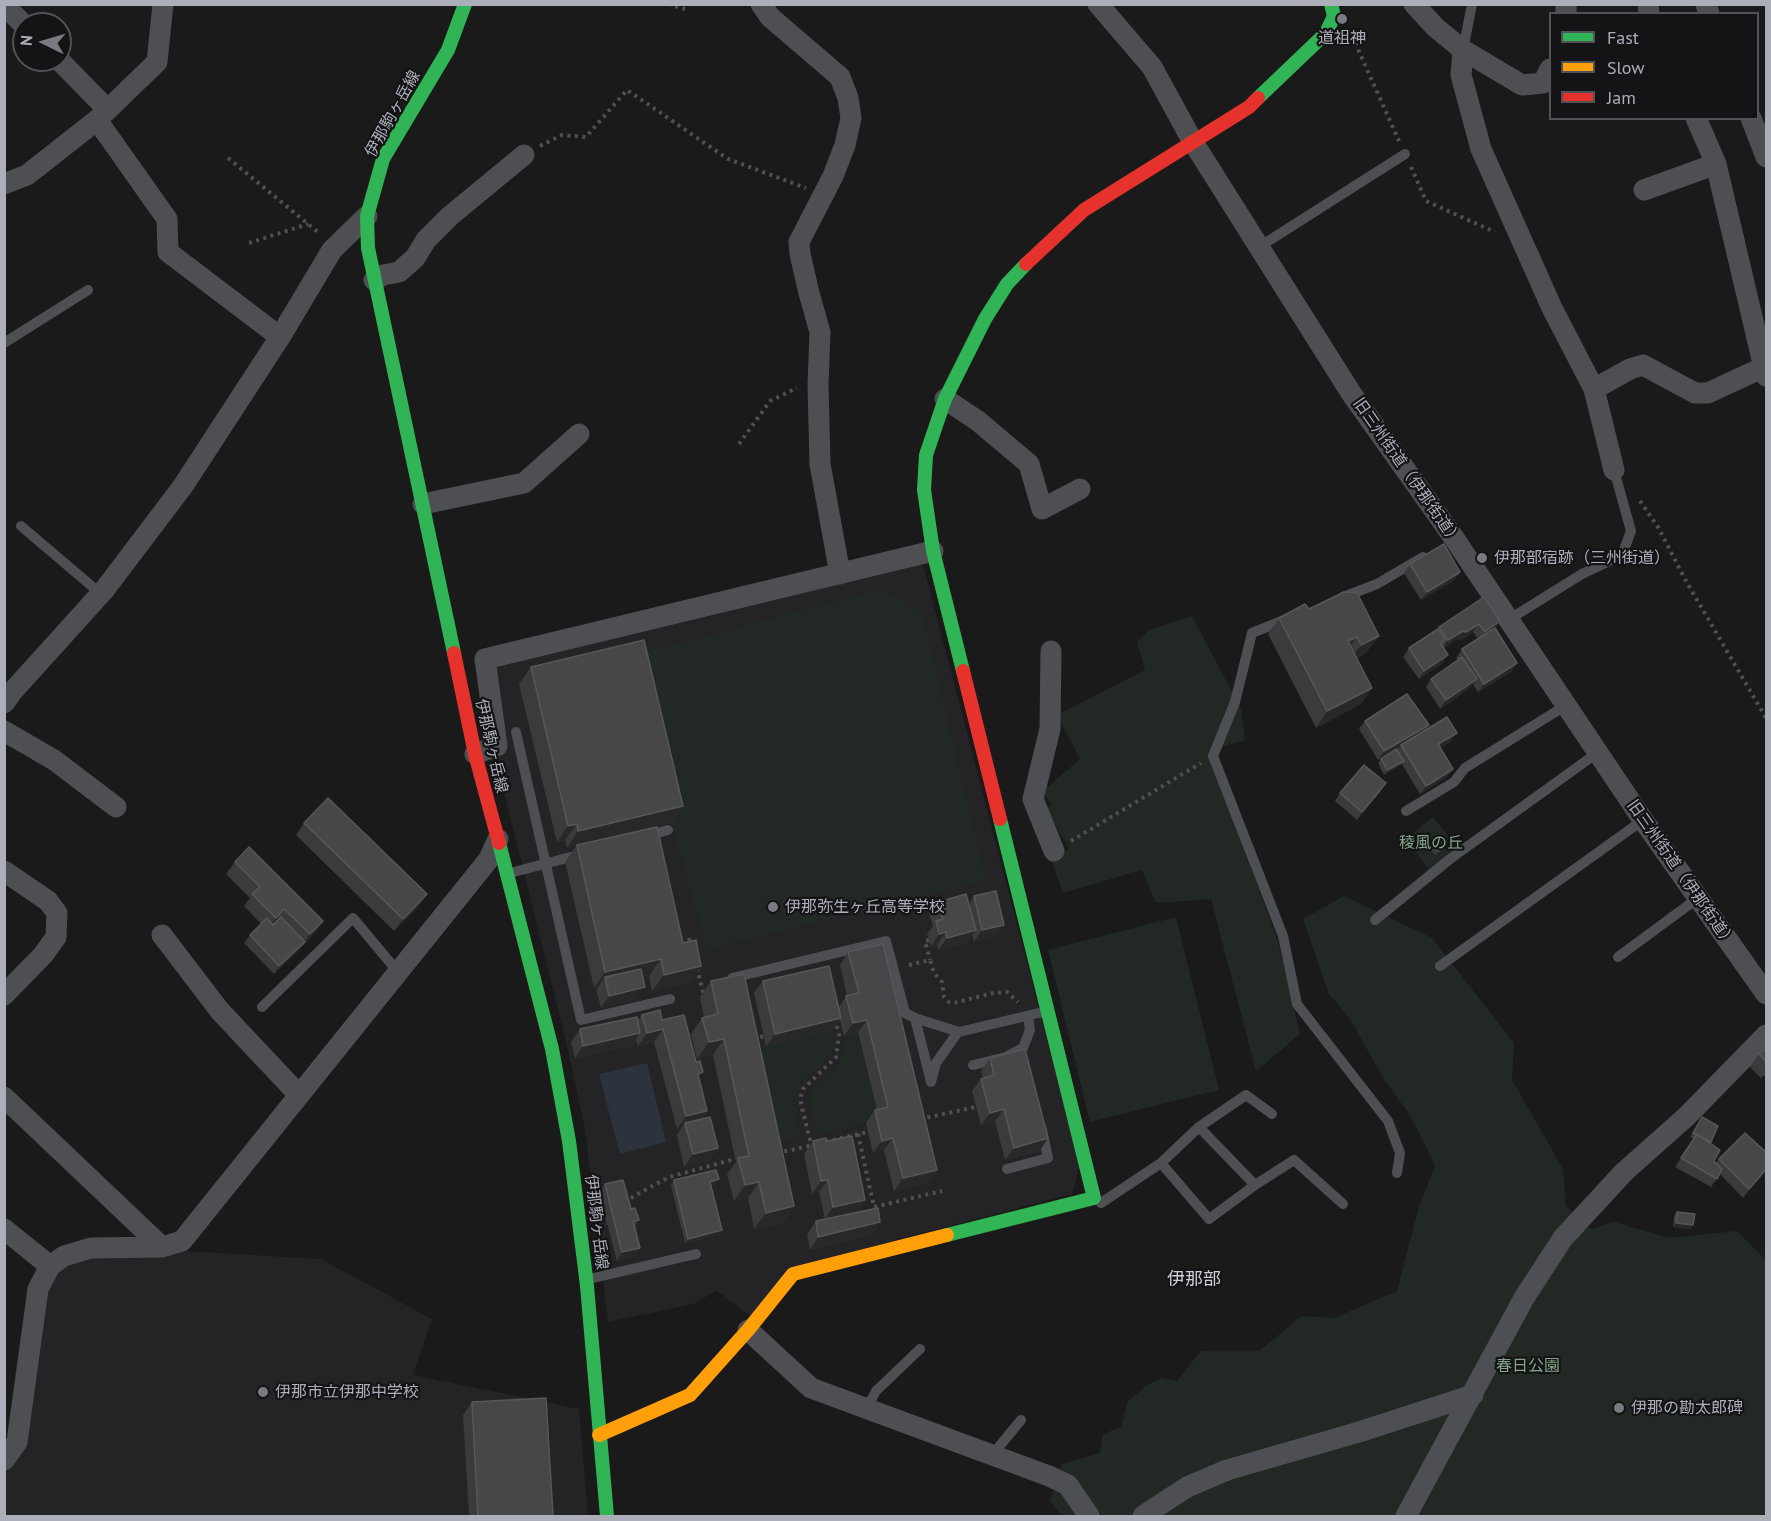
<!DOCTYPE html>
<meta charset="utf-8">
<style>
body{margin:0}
#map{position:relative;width:1771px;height:1521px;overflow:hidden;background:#1a1a1a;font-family:"PT Sans",sans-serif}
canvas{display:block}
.frame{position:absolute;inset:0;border:6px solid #acaeba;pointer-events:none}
.legend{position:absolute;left:1549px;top:12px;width:210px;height:108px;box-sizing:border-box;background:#141416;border:2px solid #515258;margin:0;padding:8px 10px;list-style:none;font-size:18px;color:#acaeba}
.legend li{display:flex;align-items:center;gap:12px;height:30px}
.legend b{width:30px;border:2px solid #515258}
.north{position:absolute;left:12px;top:12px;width:60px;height:60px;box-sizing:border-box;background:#141416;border:2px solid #515258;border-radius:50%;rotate:275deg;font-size:16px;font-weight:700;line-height:24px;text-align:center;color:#acaeba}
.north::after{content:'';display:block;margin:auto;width:21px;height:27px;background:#797a82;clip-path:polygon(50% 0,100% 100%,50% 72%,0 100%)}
</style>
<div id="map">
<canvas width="1771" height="1521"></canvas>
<div class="frame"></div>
<ul class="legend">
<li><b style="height:8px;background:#30b455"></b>Fast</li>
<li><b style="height:8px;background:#ff9f0a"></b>Slow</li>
<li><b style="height:8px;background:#e5322d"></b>Jam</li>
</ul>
<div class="north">N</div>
</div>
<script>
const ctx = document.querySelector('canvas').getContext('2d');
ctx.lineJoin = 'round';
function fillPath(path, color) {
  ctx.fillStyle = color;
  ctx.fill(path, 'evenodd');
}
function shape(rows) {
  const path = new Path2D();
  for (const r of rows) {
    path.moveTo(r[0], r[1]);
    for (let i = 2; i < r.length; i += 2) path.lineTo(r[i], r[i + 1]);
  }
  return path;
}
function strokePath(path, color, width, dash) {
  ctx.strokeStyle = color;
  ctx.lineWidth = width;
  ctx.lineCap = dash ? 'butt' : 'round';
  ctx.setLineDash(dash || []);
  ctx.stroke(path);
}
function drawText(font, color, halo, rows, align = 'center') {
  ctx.font = font + ' "PT Sans","Noto Sans JP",sans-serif';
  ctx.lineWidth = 4.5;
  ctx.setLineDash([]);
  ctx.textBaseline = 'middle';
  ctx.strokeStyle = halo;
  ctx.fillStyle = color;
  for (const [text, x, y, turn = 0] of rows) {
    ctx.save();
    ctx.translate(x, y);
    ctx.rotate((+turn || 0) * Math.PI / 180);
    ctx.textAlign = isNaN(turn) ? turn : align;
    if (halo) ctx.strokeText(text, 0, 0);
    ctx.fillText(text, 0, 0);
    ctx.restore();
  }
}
fillPath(shape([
 [922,561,1080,1165,1072,1194,800,1265,751,1317,717,1291,693,1304,608,1322,585,1129,567,1046,495,756,493,663],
 [183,1251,321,1259,432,1319,413,1375,579,1409,588,1516,5,1516,4,1467,50,1281,54,1270,87,1256]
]), '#242426');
fillPath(shape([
 [882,589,922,614,986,881,707,949,672,822,632,656],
 [1192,616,1241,709,1245,740,1208,751,1278,942,1300,1034,1256,1071,1211,899,1156,903,1142,870,1063,893,1052,862,1069,848,1045,810,1051,805,1043,791,1080,759,1057,715,1145,670,1137,642,1149,630],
 [1433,817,1457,847,1429,869,1405,839],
 [1344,896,1432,938,1514,1043,1512,1080,1563,1169,1566,1206,1590,1229,1614,1222,1669,1238,1737,1231,1766,1260,1766,1516,1062,1516,1050,1501,1062,1464,1100,1453,1103,1434,1121,1427,1128,1401,1146,1386,1161,1378,1177,1381,1201,1351,1259,1351,1302,1316,1334,1318,1397,1291,1418,1210,1435,1165,1410,1115,1385,1081,1350,1019,1329,994,1303,919],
 [1176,917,1219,1090,1090,1122,1048,950],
 [832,1030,834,1043,830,1057,805,1078,796,1089,795,1098,800,1136,766,1145,745,1049],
 [858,1032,879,1120,818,1134,809,1098,812,1090,835,1069,840,1062,845,1042,844,1036]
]), '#222924');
fillPath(shape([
 [647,1063,666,1142,620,1154,599,1074]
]), '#2d333c');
strokePath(shape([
 [668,4,685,9],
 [1352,36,1399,141],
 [540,146,562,135,586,137,627,90,728,159,806,188],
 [228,158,319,233],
 [1411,167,1426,201,1495,232],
 [249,243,308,224],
 [739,444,770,401,797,388],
 [1640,501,1658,527,1686,581,1766,718],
 [1071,841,1201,763],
 [689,938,691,946],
 [929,940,925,941,930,960],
 [909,965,930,960,934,973,942,982,944,997,949,1002,954,1003,993,993,1007,992,1018,1002],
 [697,968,704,996],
 [753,1039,764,1036],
 [920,1119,976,1107],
 [858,1134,874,1207,942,1191],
 [833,1140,868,1132],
 [812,1148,801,1104,801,1096,803,1089,836,1057,839,1034,836,1024],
 [777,1153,814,1145],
 [628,1203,627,1200,669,1177,735,1159]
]), '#505054', 4, [3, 4.5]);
strokePath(shape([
 [1463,50,1472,4],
 [1259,247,1405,154],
 [4,343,88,290],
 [21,526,101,594],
 [1343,597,1377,584,1423,557],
 [1287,619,1252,633,1235,702,1213,756,1283,936,1297,1004,1388,1121,1400,1153,1397,1173],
 [1508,620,1582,574,1622,555,1631,531,1614,470],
 [516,732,581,1020,670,999],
 [1406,811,1454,782,1465,768,1565,706],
 [647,836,668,830],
 [510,873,582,854],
 [1375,920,1450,859,1597,753],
 [1618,957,1698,898],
 [1440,966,1643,820],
 [732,978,886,941,905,1013,915,1018,959,1032,1043,1012],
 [262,1007,353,918,398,972],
 [915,1018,931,1082,936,1063,958,1032],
 [973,1065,1006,1057,1023,1048,1030,1030,1028,1016],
 [1161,1163,1209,1219,1255,1185,1199,1127],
 [1007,1169,1048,1158,1042,1130],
 [1255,1185,1294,1160,1343,1204],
 [1101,1203,1161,1163,1199,1127,1246,1095,1272,1114],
 [589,1279,696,1254],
 [867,1408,876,1391,920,1349],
 [993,1454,1021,1420]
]), '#4e4f53', 10);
strokePath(shape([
 [761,4,770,17,840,77,848,98,851,118,845,145,833,176,799,242,800,254,809,293,820,332,818,385,820,464,840,574],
 [1098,4,1152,67,1193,142,1351,393,1454,538,1643,820,1766,994],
 [1414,4,1435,27,1463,50,1461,75,1481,149,1552,308,1594,389,1630,369,1643,365,1695,393,1708,393,1766,366],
 [1648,4,1649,14],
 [1706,4,1709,14],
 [4,5,24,25],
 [1566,14,1566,4],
 [1463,50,1522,85,1543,83,1550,69],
 [59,60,107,109],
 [1696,118,1716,164],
 [1751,118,1766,157],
 [97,120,167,219,168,252,280,337],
 [4,184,27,175,97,120,157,62,163,4],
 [1644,190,1716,164,1766,376],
 [374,280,383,275,399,272,415,258,426,240,450,216,524,155],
 [1594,389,1614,470],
 [945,399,978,421,1029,464,1042,509,1080,489],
 [423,504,524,483,579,434],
 [1051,651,1050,729,1033,799,1054,851],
 [4,703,12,692,105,589,183,486,280,337,332,250,367,216],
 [4,731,54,760,116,807],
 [475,754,497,746,485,659,933,551],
 [4,871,48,901,57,913,56,937,43,955,4,995],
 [162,935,220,1011,299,1095],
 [4,1097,162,1247],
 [4,1229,50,1266],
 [748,1330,811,1388,1049,1476,1068,1485,1089,1516],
 [4,1460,17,1442,38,1289,50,1266,64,1256,91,1248,162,1247,182,1241,489,859,498,839],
 [1143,1516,1187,1487,1227,1470,1359,1432,1473,1395],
 [1406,1516,1524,1298,1563,1238,1624,1172,1687,1116,1766,1035]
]), '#4e4f53', 21);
strokePath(shape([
 [1258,98,1326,33,1334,16,1331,4],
 [454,653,368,248,367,216,383,159,448,50,465,4],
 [963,671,933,551,924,490,926,455,945,399,985,319,1007,284,1026,264],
 [499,843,552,1049,569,1141,587,1286,607,1516],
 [947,1235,1094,1198,1000,819]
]), '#30b455', 14);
strokePath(shape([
 [599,1435,690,1395,748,1330,793,1274,947,1235]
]), '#ff9f0a', 14);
strokePath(shape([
 [1026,264,1084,210,1249,107,1258,98],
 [454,653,475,754,499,843],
 [963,671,1000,819]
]), '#e5322d', 14);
fillPath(shape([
 [1410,564,1455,580,1421,600,1404,573],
 [1344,592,1367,652,1357,658,1372,688,1361,704,1316,728,1268,634,1279,618,1309,609],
 [1484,597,1495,628,1517,663,1511,672,1478,692,1473,684,1471,687,1440,709,1426,687,1431,679,1458,660,1456,658,1462,649,1478,639,1473,632,1461,640,1457,639,1444,648,1443,663,1419,679,1403,657,1409,648,1437,629,1439,627],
 [531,667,683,806,672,822,579,845,683,943,701,966,690,983,652,991,649,976,643,977,636,1000,601,1008,596,989,598,987,594,988,565,862,577,845,567,848,565,840,557,842,519,684],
 [1365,721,1426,730,1451,741,1440,748,1447,777,1420,794,1402,764,1401,765,1384,775,1378,763,1381,759,1385,756,1378,760,1359,729],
 [1380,792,1357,820,1335,801,1340,793],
 [304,823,427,894,418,907,394,931,296,835],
 [1433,844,1444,845,1436,855,1430,849],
 [235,862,323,921,314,934,274,974,244,943,250,935,261,924,244,906,250,898,226,874],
 [974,896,995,937,974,942,972,935,967,942,938,950,937,945,931,946,927,934,933,926,929,914,938,902,969,904],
 [848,952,937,1170,928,1182,894,1191,884,1150,873,1153,866,1123,875,1110,877,1110,858,1032,844,1036,840,1020,832,1030,766,1046,754,993,763,981,839,1007,846,996,847,996,840,965],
 [711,981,794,1206,783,1223,754,1229,748,1198,734,1201,727,1174,736,1162,713,1055,697,1059,691,1034,702,1018,704,1017,700,997],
 [642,1015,662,1020,699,1078,707,1111,702,1119,718,1148,709,1161,684,1167,677,1135,682,1127,677,1129,654,1042,638,1046,636,1040,632,1046,575,1058,571,1042,580,1029,638,1020],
 [1767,1047,1767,1073,1761,1078,1750,1067,1759,1054],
 [990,1058,1040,1151,1005,1160,995,1121,981,1125,972,1091,981,1079,983,1078,981,1071],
 [1702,1117,1718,1126,1710,1143,1714,1161,1716,1163,1719,1159,1767,1153,1767,1169,1743,1198,1720,1174,1711,1187,1675,1167,1694,1139,1690,1137],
 [813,1141,827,1141,865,1200,856,1213,825,1219,819,1192,812,1194,804,1154],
 [674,1180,716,1183,710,1185,722,1230,719,1235,685,1243,671,1185],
 [605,1184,631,1209,639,1220,635,1226,640,1248,634,1256,617,1261,599,1193],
 [1677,1212,1693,1225,1690,1229,1673,1227,1674,1216],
 [816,1221,880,1222,872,1235,810,1250,807,1234],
 [472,1402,553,1516,469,1516,463,1415]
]), '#3b3b3c');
fillPath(shape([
 [1460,572,1455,580,1421,600,1427,592],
 [1500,621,1495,630,1479,641,1485,632],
 [1479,624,1473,632,1461,640,1457,639,1442,649,1448,640,1463,631],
 [1379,636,1367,652,1349,662,1361,645],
 [1357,637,1345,653,1348,641],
 [1448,655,1443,663,1419,679,1424,671],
 [1517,663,1511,672,1478,692,1484,684],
 [1477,679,1471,687,1440,709,1446,700],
 [1372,688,1361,704,1316,728,1327,711],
 [1429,725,1423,734,1401,745,1399,748,1378,760,1384,751],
 [1457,733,1451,741,1432,753,1438,744],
 [1404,761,1401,765,1384,775,1387,770],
 [1453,769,1447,777,1420,794,1426,786],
 [1386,783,1380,792,1357,820,1362,812],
 [683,806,672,822,567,848,578,831],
 [577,824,565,840,557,842,568,826],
 [427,894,418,907,394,931,403,919],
 [284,909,276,921,267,930,276,918],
 [323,921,314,934,301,947,310,934],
 [1004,925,995,937,974,942,982,930],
 [976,930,967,942,938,950,947,938],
 [946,932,937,945,931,946,939,934],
 [305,942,299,950,274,974,279,966],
 [661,959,649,976,607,985,605,977,598,987,594,988,605,972],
 [701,966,690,983,652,991,664,975],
 [645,987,636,1000,601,1008,609,996],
 [841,1018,832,1030,766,1046,775,1034],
 [867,1020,858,1032,844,1036,853,1023],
 [663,1029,654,1042,638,1046,647,1033],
 [640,1033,632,1046,575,1058,583,1046],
 [724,1039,713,1055,697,1059,709,1042],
 [1004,1109,995,1121,981,1125,990,1113],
 [707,1111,699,1123,685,1123,682,1127,677,1129,686,1116],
 [893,1138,884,1150,873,1153,882,1141],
 [1048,1138,1040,1151,1005,1160,1014,1148],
 [718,1148,709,1161,684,1167,693,1154],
 [1767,1168,1767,1169,1743,1198,1749,1189],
 [937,1170,928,1182,894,1191,903,1178],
 [719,1179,716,1183,707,1186,710,1182],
 [828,1180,819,1192,812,1194,821,1181],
 [759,1182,748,1198,734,1201,745,1185],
 [865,1200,856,1213,825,1219,833,1207],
 [794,1206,783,1223,754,1229,766,1213],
 [880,1222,872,1235,810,1250,818,1237],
 [1676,1223,1693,1225,1690,1229,1673,1227],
 [722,1230,719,1235,685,1243,688,1239],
 [640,1248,634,1256,617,1261,622,1252]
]), '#282828');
const building = shape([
 [1444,544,1460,572,1427,592,1410,564,1444,544],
 [1344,592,1357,593,1379,636,1361,645,1357,637,1348,641,1372,688,1327,711,1279,618,1305,604,1309,609,1344,592],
 [1484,597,1500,621,1485,632,1479,624,1466,632,1463,631,1448,640,1439,627,1484,597],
 [1495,628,1517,663,1484,684,1462,649,1495,628],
 [1438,629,1445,639,1441,644,1448,655,1424,671,1409,648,1438,629],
 [644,640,683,806,578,831,577,824,568,826,531,667,644,640],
 [1462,657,1477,679,1446,700,1431,679,1462,657],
 [1407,694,1429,725,1384,751,1365,721,1407,694],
 [1447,717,1457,733,1438,744,1453,769,1426,786,1401,745,1447,717],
 [1396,749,1404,761,1387,770,1381,759,1396,749],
 [1364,765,1386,783,1362,812,1340,793,1364,765],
 [328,798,427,894,403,919,304,823,328,798],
 [657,827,683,943,696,940,701,966,664,975,661,959,605,972,577,845,657,827],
 [1439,839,1444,845,1439,851,1433,844,1439,839],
 [249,847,323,921,310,934,284,909,276,918,252,894,260,887,235,862,249,847],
 [996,891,1004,925,982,930,974,896,996,891],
 [966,894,976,930,947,938,946,932,939,934,936,921,943,919,938,902,966,894],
 [281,917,305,942,279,966,250,935,267,918,273,925,281,917],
 [883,944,937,1170,903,1178,893,1138,882,1141,875,1110,888,1107,867,1020,853,1023,846,996,859,993,848,952,883,944],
 [829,966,841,1018,775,1034,763,981,829,966],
 [641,969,645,987,609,996,605,977,641,969],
 [744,974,794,1206,766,1213,759,1182,745,1185,738,1158,749,1156,724,1039,709,1042,702,1018,718,1014,711,981,744,974],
 [660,1010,662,1020,684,1015,696,1062,700,1061,703,1072,698,1074,707,1111,686,1116,663,1029,647,1033,642,1015,660,1010],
 [637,1017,640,1033,583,1046,580,1029,637,1017],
 [1767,1047,1767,1062,1759,1054,1767,1047],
 [1025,1049,1048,1138,1014,1148,1004,1109,990,1113,981,1079,994,1075,990,1058,1025,1049],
 [710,1117,718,1148,693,1154,685,1123,710,1117],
 [1702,1117,1718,1126,1711,1142,1693,1133,1702,1117],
 [1745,1133,1767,1153,1767,1168,1749,1189,1719,1159,1745,1133],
 [1697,1134,1720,1150,1714,1161,1722,1169,1717,1179,1681,1158,1697,1134],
 [852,1136,865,1200,833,1207,828,1180,821,1181,813,1141,826,1138,827,1141,852,1136],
 [716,1170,719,1179,710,1182,722,1230,688,1239,674,1180,716,1170],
 [623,1180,631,1209,635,1208,639,1220,633,1221,640,1248,622,1252,605,1184,623,1180],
 [878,1208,880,1222,818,1237,816,1221,878,1208],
 [1677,1212,1695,1214,1693,1225,1676,1223,1677,1212],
 [546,1398,553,1516,478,1516,472,1402,546,1398]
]);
fillPath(building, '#474749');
strokePath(building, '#57575b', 1.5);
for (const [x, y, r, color] of [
 [1342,19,6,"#797a82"],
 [1482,558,6,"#797a82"],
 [773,907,6,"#797a82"],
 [263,1392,6,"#797a82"],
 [1619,1408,6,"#797a82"]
]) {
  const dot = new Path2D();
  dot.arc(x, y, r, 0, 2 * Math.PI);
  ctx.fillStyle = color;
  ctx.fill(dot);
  strokePath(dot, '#141416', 2);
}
drawText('16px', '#acaeba', '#141416', [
 ["道祖神",1342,38,"center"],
 ["伊那部宿跡（三州街道）",1494,558],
 ["伊那弥生ヶ丘高等学校",785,907],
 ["伊那市立伊那中学校",275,1392],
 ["伊那の勘太郎碑",1631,1408]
], 'left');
drawText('16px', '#acaeba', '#141416', [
 ["伊那駒ヶ岳線",393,114,-61],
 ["旧三州街道（伊那街道）",1407,472,55],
 ["伊那駒ヶ岳線",491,746,77],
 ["旧三州街道（伊那街道）",1681,874,55],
 ["伊那駒ヶ岳線",596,1222,83]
]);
drawText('16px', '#84a58a', '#141416', [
 ["稜風の丘",1431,843],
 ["春日公園",1528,1366]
]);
drawText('18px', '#cdced7', '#141416', [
 ["伊那部",1194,1280]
]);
</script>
